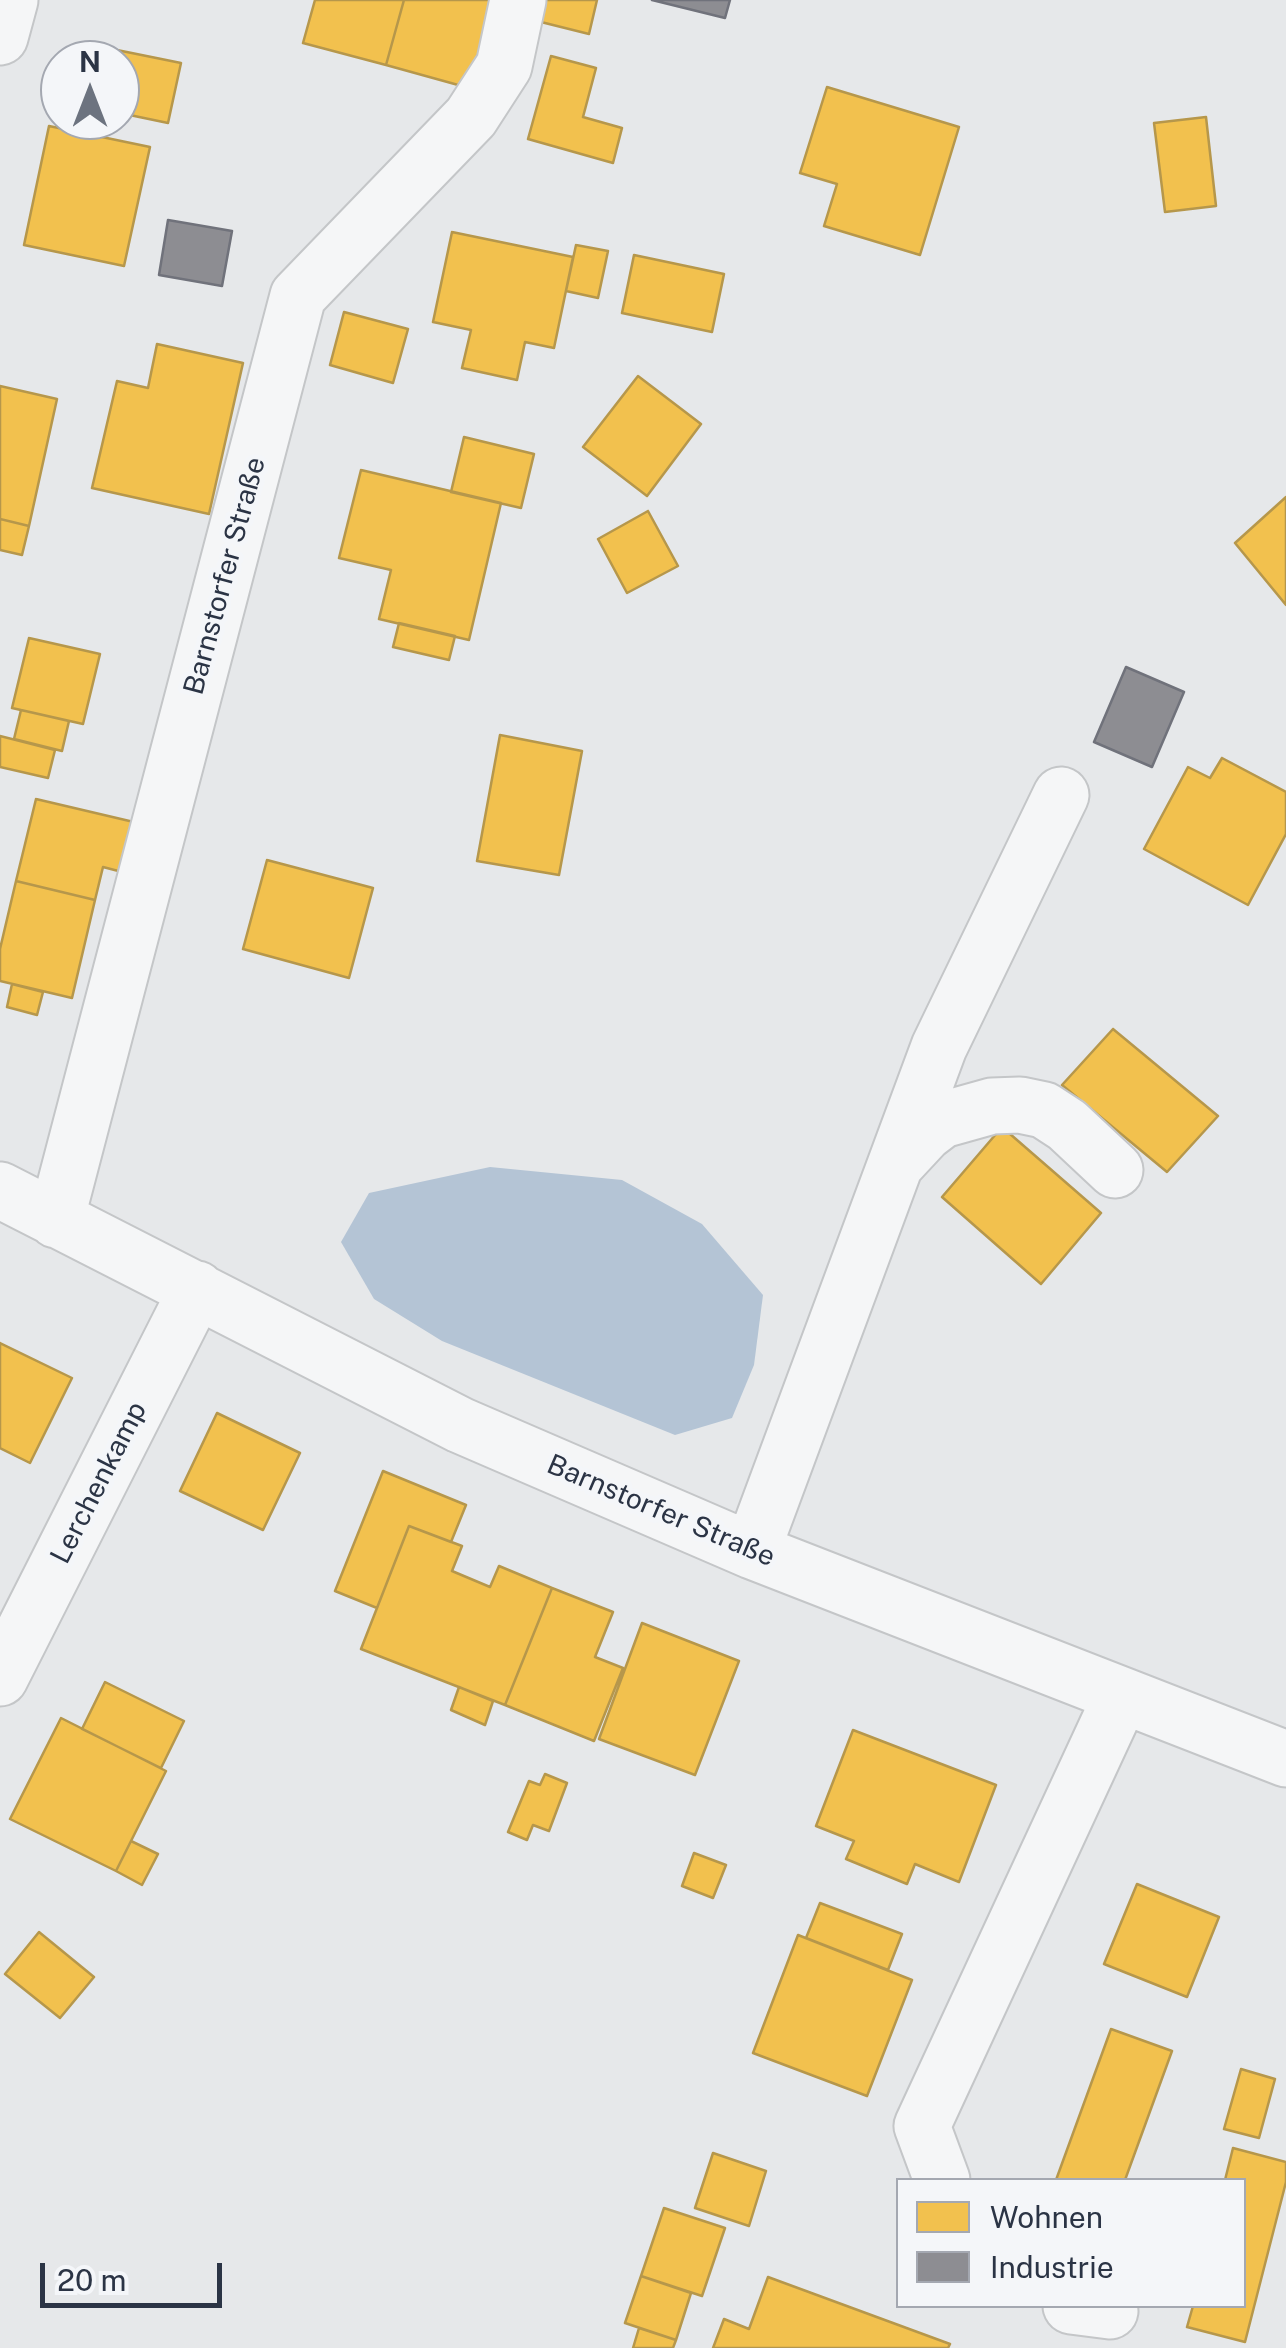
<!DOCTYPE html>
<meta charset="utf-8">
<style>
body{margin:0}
#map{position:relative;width:1286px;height:2348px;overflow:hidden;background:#e6e8ea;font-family:"Public Sans",sans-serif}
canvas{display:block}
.legend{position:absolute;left:896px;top:2178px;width:350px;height:130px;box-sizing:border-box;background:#f4f6f9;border:2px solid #a4a8b1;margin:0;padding:12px 18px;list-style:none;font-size:30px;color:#2b3445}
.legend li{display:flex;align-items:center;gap:20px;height:50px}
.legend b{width:50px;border:2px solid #a4a8b1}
.north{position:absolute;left:40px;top:40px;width:100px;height:100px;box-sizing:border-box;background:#f4f6f9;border:2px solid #a4a8b1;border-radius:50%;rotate:0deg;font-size:28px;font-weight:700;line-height:40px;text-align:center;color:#2b3445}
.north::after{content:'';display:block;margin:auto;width:35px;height:45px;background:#6c737f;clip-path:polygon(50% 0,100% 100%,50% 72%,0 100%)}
.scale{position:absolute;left:40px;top:2263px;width:182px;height:45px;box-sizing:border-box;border:5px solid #2b3445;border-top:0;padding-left:12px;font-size:30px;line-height:35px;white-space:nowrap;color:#2b3445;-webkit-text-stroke:8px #f4f6f9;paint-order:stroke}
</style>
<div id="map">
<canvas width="1286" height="2348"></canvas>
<ul class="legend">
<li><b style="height:28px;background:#f2c14e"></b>Wohnen</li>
<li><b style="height:28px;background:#8d8d92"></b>Industrie</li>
</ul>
<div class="north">N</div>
<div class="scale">20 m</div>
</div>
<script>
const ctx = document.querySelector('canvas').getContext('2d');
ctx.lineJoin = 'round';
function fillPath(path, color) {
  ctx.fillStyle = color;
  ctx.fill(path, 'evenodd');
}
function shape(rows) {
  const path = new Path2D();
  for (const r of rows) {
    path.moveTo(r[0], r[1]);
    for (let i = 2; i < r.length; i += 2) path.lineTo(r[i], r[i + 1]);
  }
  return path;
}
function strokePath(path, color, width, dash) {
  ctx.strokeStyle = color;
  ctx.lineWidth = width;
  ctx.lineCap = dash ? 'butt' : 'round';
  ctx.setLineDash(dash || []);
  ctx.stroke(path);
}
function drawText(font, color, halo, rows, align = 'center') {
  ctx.font = font + ' "Public Sans",sans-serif';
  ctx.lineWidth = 10;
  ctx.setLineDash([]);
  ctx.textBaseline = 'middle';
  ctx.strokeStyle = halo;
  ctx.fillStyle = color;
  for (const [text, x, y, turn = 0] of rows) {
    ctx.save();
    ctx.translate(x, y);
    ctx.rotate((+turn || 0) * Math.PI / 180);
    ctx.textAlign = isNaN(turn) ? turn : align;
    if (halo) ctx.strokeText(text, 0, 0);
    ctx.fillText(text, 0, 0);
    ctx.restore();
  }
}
fillPath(shape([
 [490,1167,622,1180,702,1224,763,1295,754,1365,732,1418,675,1435,442,1341,374,1299,341,1242,369,1193]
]), '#b4c4d5');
const homes = shape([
 [315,0,404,0,386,65,303,43,315,0],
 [404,0,493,0,469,88,386,65,404,0],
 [546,0,597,0,589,34,541,22,546,0],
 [112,49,181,63,168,123,120,113,120,60,110,60,112,49],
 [551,56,596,68,583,117,622,128,613,163,528,139,551,56],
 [827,87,959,127,920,255,824,226,837,184,800,173,827,87],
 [1206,117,1216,206,1165,212,1154,123,1206,117],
 [49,126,150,147,124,266,24,245,49,126],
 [452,232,573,257,554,348,525,342,517,380,462,368,471,330,433,322,452,232],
 [576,245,608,251,598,298,566,291,576,245],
 [634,255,724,274,712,332,622,313,634,255],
 [344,312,408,329,393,383,330,365,344,312],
 [157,344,243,363,209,514,92,488,117,381,148,388,157,344],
 [638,376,701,424,647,496,583,447,638,376],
 [0,386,57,399,29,526,0,519,0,386],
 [464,437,534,454,521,508,451,492,464,437],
 [361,470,501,503,469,640,379,619,391,570,339,558,361,470],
 [1286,497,1286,605,1235,543,1286,497],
 [648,511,678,566,627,593,598,539,648,511],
 [0,519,29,526,22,555,0,550,0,519],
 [399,623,455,636,449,660,393,647,399,623],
 [29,638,100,654,83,724,12,708,29,638],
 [21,710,69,721,62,751,14,739,21,710],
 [500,735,582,751,559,875,477,861,500,735],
 [0,736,55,750,48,778,0,767,0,736],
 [1222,758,1286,792,1286,834,1248,905,1144,849,1188,767,1210,778,1222,758],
 [36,799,138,823,126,873,103,867,95,900,16,881,36,799],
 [267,860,373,888,349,978,243,949,267,860],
 [16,881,95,900,72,998,0,981,0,949,16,881],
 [12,984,43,992,37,1015,7,1007,12,984],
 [1113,1029,1218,1116,1167,1172,1062,1085,1113,1029],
 [1002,1127,1101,1213,1041,1284,942,1197,1002,1127],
 [0,1343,72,1378,30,1463,0,1448,0,1343],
 [217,1413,300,1453,263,1530,180,1491,217,1413],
 [383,1471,466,1505,451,1542,409,1526,377,1608,335,1591,383,1471],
 [409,1526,462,1546,452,1571,490,1587,499,1566,552,1588,505,1705,361,1649,409,1526],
 [552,1588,613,1612,595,1657,623,1668,594,1741,505,1705,552,1588],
 [642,1623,739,1661,695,1775,599,1739,642,1623],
 [105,1682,184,1721,161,1768,82,1729,105,1682],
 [459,1687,493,1701,485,1725,451,1710,459,1687],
 [61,1718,166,1771,116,1871,10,1819,61,1718],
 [853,1730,996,1785,959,1882,915,1864,907,1884,846,1859,854,1841,816,1826,853,1730],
 [545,1774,567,1783,549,1831,533,1825,527,1840,508,1832,529,1781,540,1785,545,1774],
 [131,1841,158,1854,142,1885,116,1871,131,1841],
 [694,1853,726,1865,713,1898,682,1886,694,1853],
 [1137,1884,1219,1917,1187,1997,1104,1964,1137,1884],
 [820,1903,902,1934,888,1970,806,1938,820,1903],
 [39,1932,94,1977,60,2018,5,1974,39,1932],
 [798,1935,912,1980,867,2096,753,2053,798,1935],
 [1111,2029,1172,2051,1125,2180,1056,2180,1111,2029],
 [1241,2069,1275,2079,1259,2138,1224,2129,1241,2069],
 [1233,2148,1286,2162,1286,2182,1245,2342,1187,2327,1193,2306,1244,2306,1244,2180,1225,2180,1233,2148],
 [713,2153,766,2171,749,2226,695,2208,713,2153],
 [664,2208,725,2228,702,2296,641,2276,664,2208],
 [641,2276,691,2293,676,2340,625,2323,641,2276],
 [768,2277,950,2344,948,2348,713,2348,724,2319,749,2329,768,2277],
 [639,2328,676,2340,673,2348,633,2348,639,2328]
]);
fillPath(homes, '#f2c14e');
strokePath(homes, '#b6974b', 2.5);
const industry = shape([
 [652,0,730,0,725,18,652,0],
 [168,220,232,231,222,286,159,275,168,220],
 [1126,667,1184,692,1152,767,1094,742,1126,667]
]);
fillPath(industry, '#8d8d92');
strokePath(industry, '#70727b', 2.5);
const minor = shape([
 [0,37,10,0],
 [898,1162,925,1133,942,1120,992,1106,1020,1105,1044,1110,1067,1125,1115,1170],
 [0,1190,460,1425,752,1551,1286,1759],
 [56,1220,298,296,471,117,504,66,518,0],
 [752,1551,939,1047,1061,795],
 [0,1678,197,1289],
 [942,2180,922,2126,1111,1718,1119,1695],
 [1071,2306,1110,2311]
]);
strokePath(minor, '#c4c6c8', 59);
strokePath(minor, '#f5f6f7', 55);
drawText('28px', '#2b3445', '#f4f6f9', [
 ["Barnstorfer Straße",225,576,-75],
 ["Lerchenkamp",99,1483,-63],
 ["Barnstorfer Straße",661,1511,23]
]);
</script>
